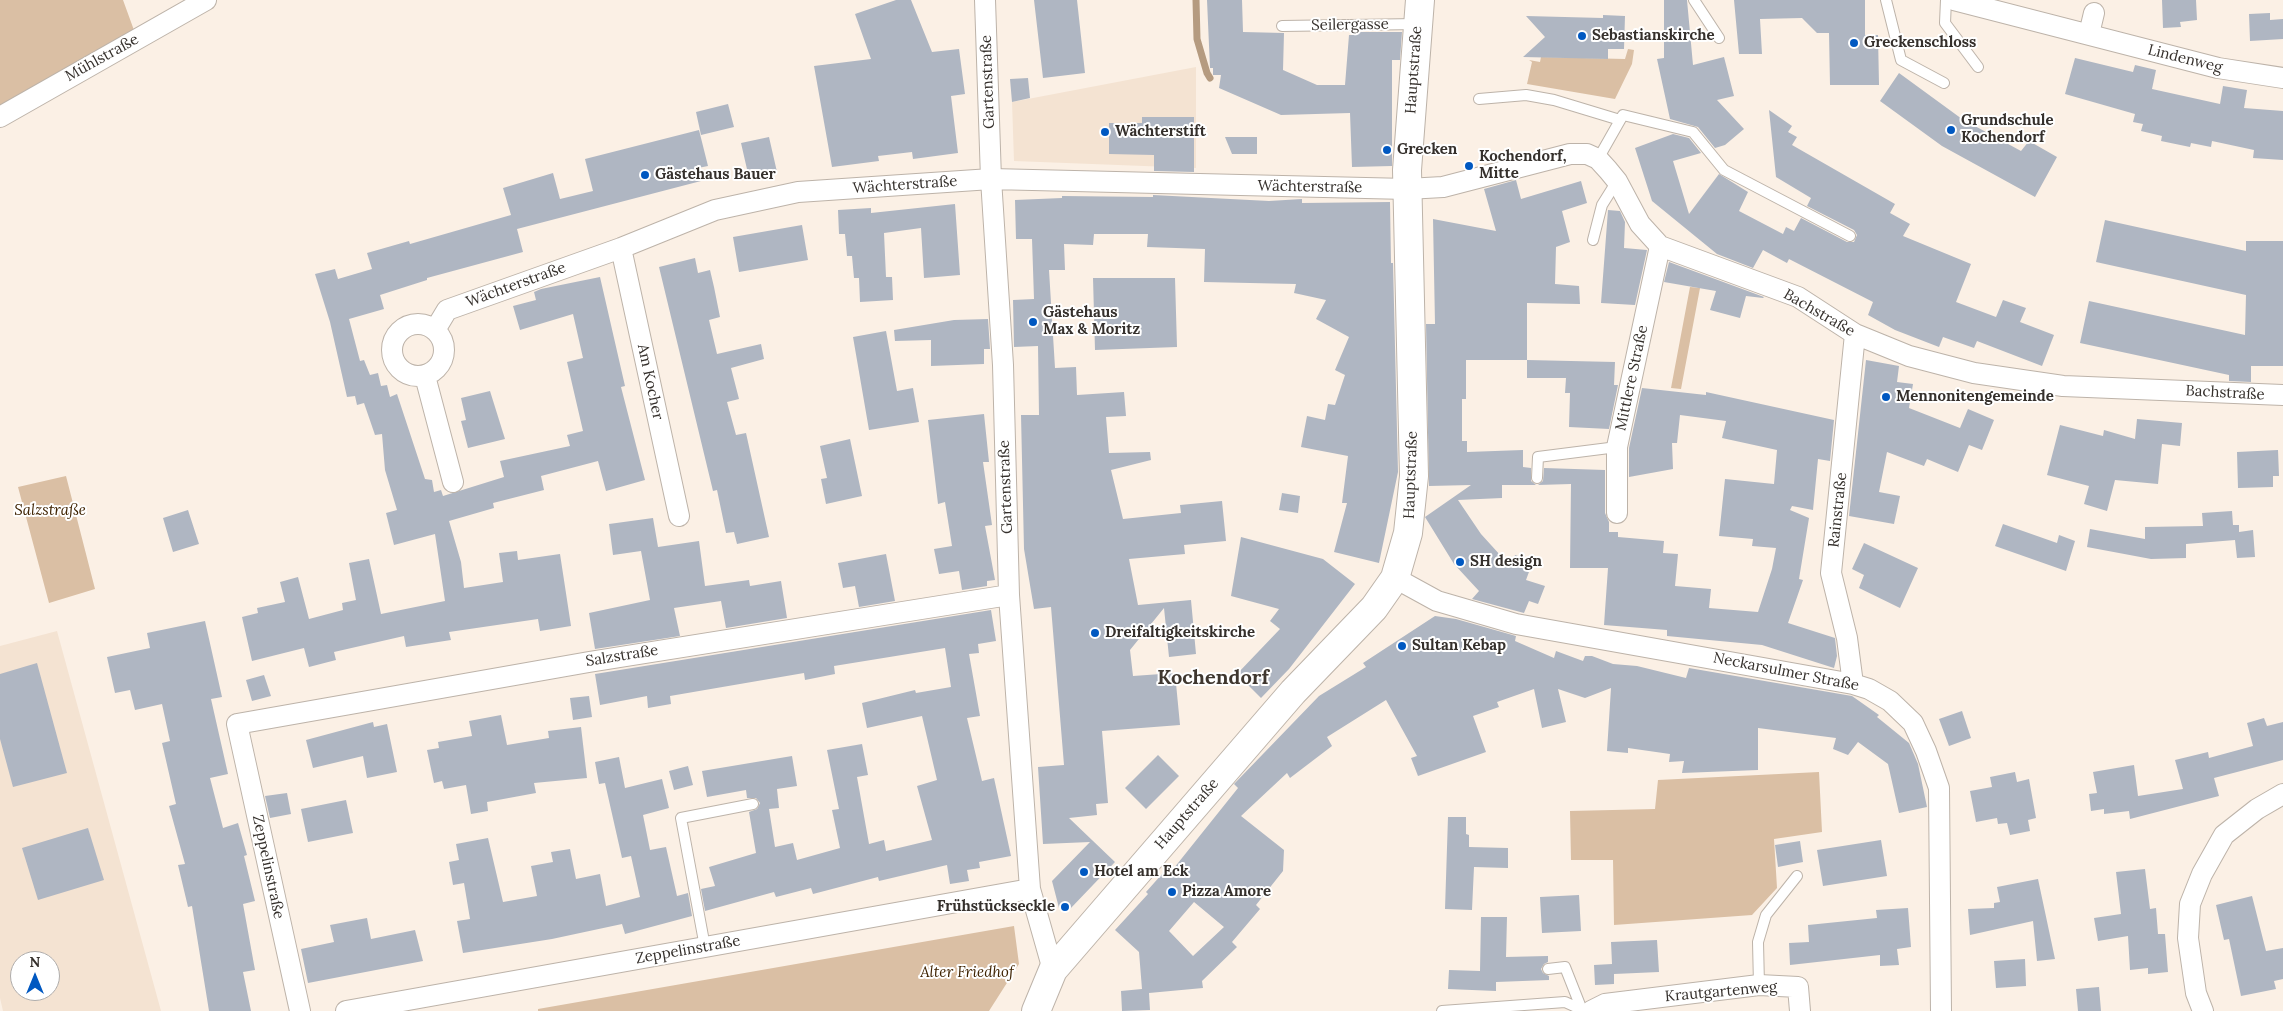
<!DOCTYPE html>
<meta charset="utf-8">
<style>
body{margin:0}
#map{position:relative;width:2283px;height:1011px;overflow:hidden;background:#fbf0e5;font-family:Lora,serif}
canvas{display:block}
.north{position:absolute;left:10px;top:951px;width:50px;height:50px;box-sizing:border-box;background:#fff;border:1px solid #aeacab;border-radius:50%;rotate:0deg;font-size:14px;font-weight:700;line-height:20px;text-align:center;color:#35302c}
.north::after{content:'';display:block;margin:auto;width:18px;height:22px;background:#0058c1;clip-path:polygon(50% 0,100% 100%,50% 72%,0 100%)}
</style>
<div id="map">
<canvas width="2283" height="1011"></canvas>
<div class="north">N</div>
</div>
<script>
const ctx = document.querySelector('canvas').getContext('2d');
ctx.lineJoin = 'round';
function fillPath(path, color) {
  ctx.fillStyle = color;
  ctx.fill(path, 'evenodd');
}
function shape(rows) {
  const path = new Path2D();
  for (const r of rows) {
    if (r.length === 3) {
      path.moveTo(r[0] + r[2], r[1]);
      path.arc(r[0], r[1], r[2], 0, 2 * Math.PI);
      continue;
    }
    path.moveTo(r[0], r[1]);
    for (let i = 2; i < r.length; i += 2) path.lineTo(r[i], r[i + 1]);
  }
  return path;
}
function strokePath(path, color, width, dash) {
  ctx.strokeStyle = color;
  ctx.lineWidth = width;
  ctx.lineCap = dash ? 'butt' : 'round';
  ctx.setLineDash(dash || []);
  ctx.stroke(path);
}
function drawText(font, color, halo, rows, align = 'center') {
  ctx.font = font + ' Lora,serif';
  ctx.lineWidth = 4;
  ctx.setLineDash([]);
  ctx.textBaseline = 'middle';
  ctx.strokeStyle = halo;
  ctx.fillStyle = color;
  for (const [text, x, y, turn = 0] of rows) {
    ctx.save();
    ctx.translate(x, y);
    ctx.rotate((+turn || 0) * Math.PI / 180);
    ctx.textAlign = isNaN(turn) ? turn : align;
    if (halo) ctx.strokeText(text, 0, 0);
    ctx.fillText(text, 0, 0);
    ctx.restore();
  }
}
fillPath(shape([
 [1196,67,1196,168,1014,161,1012,102],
 [57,631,161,1011,3,1011,0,998,0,646],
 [20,961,50,961,50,991,20,991]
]), '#f4e3d2');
fillPath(shape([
 [0,0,123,0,135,33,0,122],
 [1628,49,1634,50,1632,64,1615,99,1527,84,1532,62,1529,60,1540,62,1541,57,1625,59],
 [1690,287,1700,288,1681,389,1671,388],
 [66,476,95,589,49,603,18,487],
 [1819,772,1822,832,1774,839,1777,888,1752,915,1614,925,1613,860,1571,860,1570,811,1655,809,1658,780],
 [1014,926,1019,964,989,1011,538,1011,538,1009]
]), '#dabfa4');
strokePath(shape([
 [1196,0,1197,39,1207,73,1210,78]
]), '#b59b80', 7);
fillPath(shape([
 [896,0,911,0,932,52,959,49,965,94,951,96,958,153,913,159,912,152,878,156,879,161,832,167,814,66,871,59,855,14],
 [1034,0,1077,0,1085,73,1043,78],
 [1207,0,1242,0,1243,32,1284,33,1283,70,1317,85,1345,85,1349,35,1357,35,1358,32,1402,32,1400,60,1392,60,1392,166,1352,167,1350,113,1281,115,1219,88,1221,75,1213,75,1213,68,1210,68],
 [1664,0,1687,0,1693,65,1724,57,1734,96,1717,100,1744,129,1725,145,1715,148,1698,127,1670,119,1657,59,1664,58],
 [1734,0,1865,0,1865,35,1878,35,1879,85,1830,85,1829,33,1817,33,1802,18,1760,19,1762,54,1739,54],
 [2162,0,2196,0,2197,20,2180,22,2181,27,2163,28],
 [2270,13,2270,20,2283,19,2283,39,2250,41,2249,14],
 [1603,15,1625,16,1624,49,1608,49,1608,59,1523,57,1545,37,1526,16,1603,18],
 [2075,58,2133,72,2135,65,2156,70,2152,89,2220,104,2223,86,2247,90,2244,108,2283,111,2283,160,2253,158,2254,150,2212,141,2211,147,2191,143,2190,147,2161,141,2162,136,2141,131,2143,124,2133,122,2135,114,2065,94],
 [1899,73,1962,119,2021,151,2029,141,2057,157,2035,197,1942,146,1880,101],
 [1028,78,1030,98,1012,102,1010,79],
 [728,104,734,127,701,135,696,112],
 [1769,110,1792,126,1788,132,1797,137,1792,145,1895,204,1890,213,1910,224,1903,236,1971,264,1956,302,1996,317,2003,300,2026,308,2020,322,2054,335,2042,366,1977,341,1974,348,1943,337,1939,347,1895,330,1868,315,1873,302,1789,259,1787,263,1763,250,1753,268,1717,254,1652,201,1635,148,1673,134,1689,138,1701,153,1673,161,1689,214,1719,174,1748,192,1739,211,1783,234,1786,227,1794,231,1801,218,1847,242,1854,242,1857,235,1854,230,1807,206,1811,198,1776,177],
 [1142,117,1194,117,1194,172,1154,171,1154,155,1109,154,1109,123,1142,123],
 [699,130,708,166,698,168,701,181,517,229,523,252,427,278,427,280,380,295,384,309,349,319,360,361,364,360,370,375,378,373,381,386,387,385,390,397,397,394,425,479,432,480,434,492,441,490,443,496,504,477,500,461,570,446,567,435,583,431,567,362,583,358,573,314,520,330,513,306,536,300,534,292,541,289,600,277,625,386,621,387,645,480,606,491,598,461,541,476,544,490,493,503,494,508,449,521,461,562,464,588,503,582,499,553,517,551,518,560,560,554,571,626,540,631,538,619,449,632,451,640,406,647,404,636,334,652,336,660,309,667,304,648,252,661,242,617,258,613,257,608,285,602,280,582,298,577,309,619,343,610,342,603,356,600,349,563,369,559,381,614,445,601,435,534,394,545,386,513,397,510,385,470,382,434,375,435,364,403,357,405,355,396,347,397,330,322,315,274,335,269,338,279,372,269,367,253,409,241,410,244,511,215,503,188,553,173,560,199,593,191,585,159],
 [769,137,777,172,749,178,741,143],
 [1225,137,1257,137,1257,154,1232,154],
 [1516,180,1521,199,1581,181,1587,203,1562,211,1570,242,1556,247,1555,284,1579,286,1580,304,1527,303,1527,360,1466,360,1466,399,1462,399,1462,441,1467,441,1467,452,1523,450,1523,467,1531,468,1531,481,1536,485,1502,485,1502,498,1458,500,1481,534,1511,567,1515,555,1533,561,1526,580,1545,586,1538,604,1529,601,1524,613,1472,599,1479,591,1454,564,1425,517,1471,485,1429,486,1426,324,1435,324,1433,219,1496,231,1484,189],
 [1153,195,1269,201,1302,199,1302,203,1390,202,1391,263,1393,263,1398,472,1379,563,1334,552,1347,503,1342,503,1348,456,1301,447,1307,416,1325,420,1328,404,1335,405,1345,375,1335,370,1349,337,1316,319,1326,300,1294,293,1296,284,1204,282,1205,249,1147,247,1148,234,1094,234,1093,245,1064,244,1065,270,1049,270,1055,368,1076,367,1077,395,1124,392,1126,416,1106,417,1109,453,1150,452,1151,460,1111,470,1123,519,1181,513,1180,505,1222,501,1226,541,1184,545,1185,554,1129,559,1138,605,1191,600,1196,654,1169,657,1164,608,1130,650,1133,676,1175,673,1180,725,1102,731,1108,803,1096,804,1097,815,1069,818,1115,862,1070,909,1059,908,1052,881,1090,842,1043,844,1038,767,1064,765,1051,607,1034,609,1024,549,1021,415,1039,415,1038,346,1014,347,1013,300,1034,299,1032,239,1016,239,1015,200,1062,198,1062,196,1153,197],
 [955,204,960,275,924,278,921,228,884,233,886,277,892,277,893,300,860,302,859,278,854,278,852,256,847,256,845,234,839,234,838,210,871,208,871,213],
 [1608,210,1620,211,1625,222,1624,248,1647,250,1635,305,1601,303],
 [2105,220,2246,251,2246,241,2283,241,2283,366,2251,366,2251,382,2229,381,2229,375,2080,343,2089,301,2245,335,2246,295,2096,262],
 [802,225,808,260,739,272,733,237],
 [695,258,698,273,710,270,714,287,720,317,709,320,717,354,761,344,764,359,731,368,739,399,727,402,736,435,746,433,769,537,737,544,734,532,726,533,717,490,713,491,659,267],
 [1669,262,1764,297,1763,298,1746,296,1740,318,1710,310,1716,291,1664,282],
 [1093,278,1175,278,1177,347,1095,350],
 [988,319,990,349,984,349,984,364,931,366,931,340,895,341,894,330,954,320],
 [886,331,897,391,913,388,919,422,869,430,853,337],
 [1527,360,1615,362,1614,385,1618,385,1609,429,1569,427,1570,393,1565,393,1566,378,1527,378],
 [1866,360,1899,366,1897,382,1913,384,1909,408,1960,428,1968,409,1994,420,1982,450,1969,445,1958,472,1927,459,1924,466,1887,452,1879,492,1900,496,1894,524,1849,516],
 [1642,388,1706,395,1706,392,1834,420,1830,461,1818,459,1813,510,1792,506,1790,510,1809,518,1799,579,1803,580,1788,623,1835,638,1837,656,1834,668,1762,645,1667,636,1667,630,1604,625,1608,568,1570,568,1571,484,1538,485,1543,481,1544,468,1605,470,1605,513,1609,522,1609,532,1618,532,1618,537,1664,541,1663,553,1678,554,1675,586,1711,589,1709,608,1758,612,1772,569,1776,548,1752,546,1753,539,1719,536,1725,479,1774,484,1777,450,1722,438,1726,421,1680,415,1677,443,1672,443,1673,469,1629,477,1629,448],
 [490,391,505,439,468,448,461,421,466,420,461,398],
 [984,414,989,462,983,462,992,525,985,526,995,580,987,581,987,586,962,590,959,571,939,574,934,549,952,546,945,502,938,504,928,420],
 [2137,419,2182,423,2180,446,2162,444,2158,484,2115,480,2107,511,2084,504,2089,486,2047,475,2060,425,2103,436,2104,430,2135,439],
 [850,439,862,496,826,504,821,479,827,478,820,446],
 [2278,450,2279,476,2273,476,2273,487,2238,488,2237,452],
 [1282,493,1300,496,1298,513,1279,510],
 [188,510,199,544,173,552,163,518],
 [2232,511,2233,525,2239,525,2239,532,2253,530,2255,557,2237,558,2235,540,2186,544,2186,558,2151,559,2087,547,2090,529,2145,539,2145,527,2203,526,2202,513],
 [653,518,658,547,699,541,705,586,749,580,750,586,781,581,787,618,726,628,721,601,674,608,680,636,595,649,589,613,650,600,641,551,613,555,609,524],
 [2003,524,2057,543,2059,535,2075,541,2066,571,1995,546],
 [1241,537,1323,559,1355,584,1289,669,1261,698,1237,674,1280,629,1270,621,1279,609,1231,596],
 [1864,543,1918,568,1900,608,1859,588,1864,575,1852,569],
 [886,554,895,601,859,607,855,586,843,588,838,563],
 [991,610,996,641,978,644,979,653,969,654,980,716,967,718,982,781,994,778,1011,856,979,862,980,868,967,870,969,881,950,884,947,865,879,881,878,877,813,894,811,888,776,897,774,892,705,911,701,889,715,886,709,867,756,853,749,812,757,809,760,803,756,798,747,798,746,790,707,797,702,771,792,756,797,786,777,789,779,808,769,809,775,847,793,843,797,860,840,848,832,810,839,809,827,750,862,744,868,775,857,777,869,844,884,840,886,851,932,840,917,786,937,780,922,716,867,728,862,703,915,690,916,693,951,687,945,648,834,666,835,674,805,680,804,673,670,696,671,704,648,708,647,696,600,705,595,674],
 [1435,616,1456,619,1516,636,1515,641,1554,658,1556,651,1583,661,1585,656,1592,656,1613,664,1637,666,1686,678,1689,668,1852,696,1879,715,1877,717,1909,743,1918,764,1927,807,1899,813,1888,764,1858,742,1848,755,1833,749,1836,738,1758,728,1758,770,1682,773,1684,761,1669,762,1670,754,1628,748,1628,753,1607,751,1611,688,1585,698,1558,689,1566,722,1542,728,1534,689,1497,702,1499,707,1473,716,1486,752,1418,776,1411,758,1417,756,1386,700,1327,737,1332,746,1290,778,1287,773,1241,816,1284,850,1283,871,1256,905,1260,909,1232,942,1237,947,1202,981,1203,988,1149,993,1150,1010,1122,1011,1121,991,1142,989,1139,952,1115,930,1148,894,1146,892,1170,865,1174,868,1238,788,1234,784,1319,696,1366,667,1363,663],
 [1194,902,1224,927,1193,956,1169,931],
 [205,621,222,697,211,699,228,774,210,778,223,828,238,823,247,855,244,856,255,901,243,904,255,970,243,972,251,1011,209,1011,192,906,188,907,178,865,185,864,169,806,176,804,162,743,170,741,162,704,135,710,130,690,115,693,107,657,150,648,147,633],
 [37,663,67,773,13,787,0,739,0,674],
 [264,675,271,696,252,701,246,680],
 [589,696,592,717,573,720,570,698],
 [1962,711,1971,738,1949,746,1939,719],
 [501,715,507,745,549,738,548,731,581,727,587,778,534,783,536,793,487,802,488,811,471,814,466,785,444,789,442,781,434,783,427,750,439,748,438,742,472,736,469,721],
 [2264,718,2267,726,2283,722,2283,760,2214,778,2219,796,2130,819,2129,811,2104,814,2104,809,2091,811,2089,794,2097,793,2093,772,2134,765,2138,796,2183,789,2175,760,2208,752,2209,758,2253,746,2247,723],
 [373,722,374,727,387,724,397,772,367,778,363,756,313,768,306,740],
 [1158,755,1179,776,1146,809,1125,788],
 [619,757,625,788,662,779,669,808,643,815,650,850,666,847,677,896,688,893,692,916,625,934,622,924,552,939,463,953,457,921,470,919,464,883,453,885,449,862,459,860,456,844,488,838,503,902,537,896,531,866,553,862,551,852,570,849,576,879,600,874,606,906,640,897,631,856,622,858,605,783,599,784,595,762],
 [688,766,693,785,674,790,669,771],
 [2015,772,2017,782,2029,779,2036,818,2028,820,2030,831,2010,835,2007,823,1998,824,1997,818,1976,822,1970,791,1992,787,1990,777],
 [287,793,291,814,270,818,265,796],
 [346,800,353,833,308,842,301,809],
 [1448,817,1466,817,1466,834,1469,835,1469,847,1508,848,1508,868,1474,867,1472,910,1445,909],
 [88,828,104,880,38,900,22,848],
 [1881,840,1887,876,1823,886,1817,850],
 [1800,841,1803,862,1778,867,1775,845],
 [2145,869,2150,909,2156,908,2158,934,2165,934,2168,972,2148,974,2148,968,2130,970,2128,936,2098,941,2094,918,2121,914,2116,872],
 [2038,879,2055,959,2037,961,2033,921,1970,935,1968,909,1994,908,1994,903,2000,902,1997,887],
 [1579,895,1581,931,1542,933,1540,897],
 [2252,896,2266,951,2283,948,2283,979,2274,981,2276,989,2241,996,2229,939,2224,940,2216,905],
 [1908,908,1911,947,1897,949,1899,965,1880,966,1880,955,1790,965,1789,943,1809,942,1808,925,1877,918,1876,910],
 [1481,917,1507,917,1506,957,1548,956,1548,962,1544,964,1541,969,1543,973,1549,976,1549,980,1496,982,1496,991,1448,989,1449,970,1480,971],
 [367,918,371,939,415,930,423,961,308,983,301,949,334,942,330,925],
 [1657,940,1659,972,1614,974,1614,984,1595,985,1594,965,1612,964,1611,942],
 [2025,959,2026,986,1996,988,1994,961],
 [2099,987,2101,1011,2078,1011,2076,989]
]), '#afb6c2');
const lane = shape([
 [1694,0,1719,38],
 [1886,0,1901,60,1944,83],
 [1946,0,1945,23,1978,67],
 [1282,26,1417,24],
 [1479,99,1526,95,1554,100,1620,120],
 [1598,159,1623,115,1693,132,1724,170,1850,236],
 [1593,240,1602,205,1617,181],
 [1537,478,1538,457,1617,447],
 [705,947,681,818,753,804],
 [1548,969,1565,967,1582,1010],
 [1759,985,1758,942,1766,915,1797,876],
 [1442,1011,1565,1002,1585,1011]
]);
const street = shape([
 [985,0,991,179,1003,365,1009,595,1030,889,1053,970],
 [1954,0,2218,68,2283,78],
 [2089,34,2094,13],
 [0,117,206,0],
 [621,248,679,516],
 [418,350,26],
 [435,330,447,310,621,248,715,210,798,192,991,179,1407,189,1443,187,1570,154,1587,154,1598,159,1608,170,1617,181,1640,224,1660,246,1798,297,1855,334,1909,356,1974,373,2063,386,2283,395],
 [425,376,453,482],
 [1617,513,1617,447,1660,246],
 [1395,578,1437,601,1516,624,1853,684,1869,689,1890,701,1913,723,1926,751,1939,788,1941,1011],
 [1853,684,1847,638,1831,573,1855,334],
 [300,1011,237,724,589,662,1009,595],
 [346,1011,1030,889],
 [1591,1011,1605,1004,1759,985,1798,987,1800,1011],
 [2203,1011,2196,993,2188,938,2190,904,2202,874,2224,835,2257,809,2283,794]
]);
const secondary = shape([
 [1036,1011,1053,970,1293,692,1374,608,1395,578,1408,533,1414,476,1407,170,1420,0]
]);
strokePath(lane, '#bdb3a9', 12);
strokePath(street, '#bdb3a9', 22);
strokePath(secondary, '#bdb3a9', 30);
strokePath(lane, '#fff', 10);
strokePath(street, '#fff', 20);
strokePath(secondary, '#fff', 28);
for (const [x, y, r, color] of [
 [1582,36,5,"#0058c1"],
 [1854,43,5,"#0058c1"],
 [1951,130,5,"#0058c1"],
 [1105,132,5,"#0058c1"],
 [1387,150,5,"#0058c1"],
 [1469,166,5,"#0058c1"],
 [645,175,5,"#0058c1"],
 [1033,322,5,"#0058c1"],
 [1886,397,5,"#0058c1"],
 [1460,562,5,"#0058c1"],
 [1095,633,5,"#0058c1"],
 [1402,646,5,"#0058c1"],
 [1084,872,5,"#0058c1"],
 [1172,892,5,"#0058c1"],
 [1065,907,5,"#0058c1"]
]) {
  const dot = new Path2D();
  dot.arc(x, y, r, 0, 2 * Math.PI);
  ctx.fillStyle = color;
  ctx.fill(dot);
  strokePath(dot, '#fff', 2);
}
drawText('15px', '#35302c', '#fff', [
 ["Seilergasse",1350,25,-1],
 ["Mühlstraße",102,58,-29],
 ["Lindenweg",2185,59,14],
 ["Hauptstraße",1414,70,-86],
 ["Gartenstraße",988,82,-92],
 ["Wächterstraße",905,185,-4],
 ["Wächterstraße",1310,187,1],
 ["Wächterstraße",516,285,-20],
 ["Bachstraße",1819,313,30],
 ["Mittlere Straße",1632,378,-78],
 ["Am Kocher",650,382,78],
 ["Bachstraße",2225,393,3],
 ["Hauptstraße",1411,475,-88],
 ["Gartenstraße",1006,487,-92],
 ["Rainstraße",1838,510,-84],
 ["Salzstraße",622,656,-9],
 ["Neckarsulmer Straße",1786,672,11],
 ["Hauptstraße",1187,814,-49],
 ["Zeppelinstraße",268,867,78],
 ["Zeppelinstraße",688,950,-10],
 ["Krautgartenweg",1721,992,-5]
]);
drawText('bold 15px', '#35302c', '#fff', [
 ["Sebastianskirche",1592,36],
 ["Greckenschloss",1864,43],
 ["Grundschule",1961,121],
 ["Kochendorf",1961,138],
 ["Wächterstift",1115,132],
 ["Grecken",1397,150],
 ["Kochendorf,",1479,157],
 ["Mitte",1479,174],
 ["Gästehaus Bauer",655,175],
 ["Gästehaus",1043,313],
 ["Max & Moritz",1043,330],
 ["Mennonitengemeinde",1896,397],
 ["SH design",1470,562],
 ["Dreifaltigkeitskirche",1105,633],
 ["Sultan Kebap",1412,646],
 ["Hotel am Eck",1094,872],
 ["Pizza Amore",1182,892],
 ["Frühstückseckle",1055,907,"right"]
], 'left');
drawText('italic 15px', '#3e2200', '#fff', [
 ["Salzstraße",50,511],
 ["Alter Friedhof",967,973]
]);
drawText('bold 20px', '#3f372f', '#fff', [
 ["Kochendorf",1213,678]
]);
</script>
